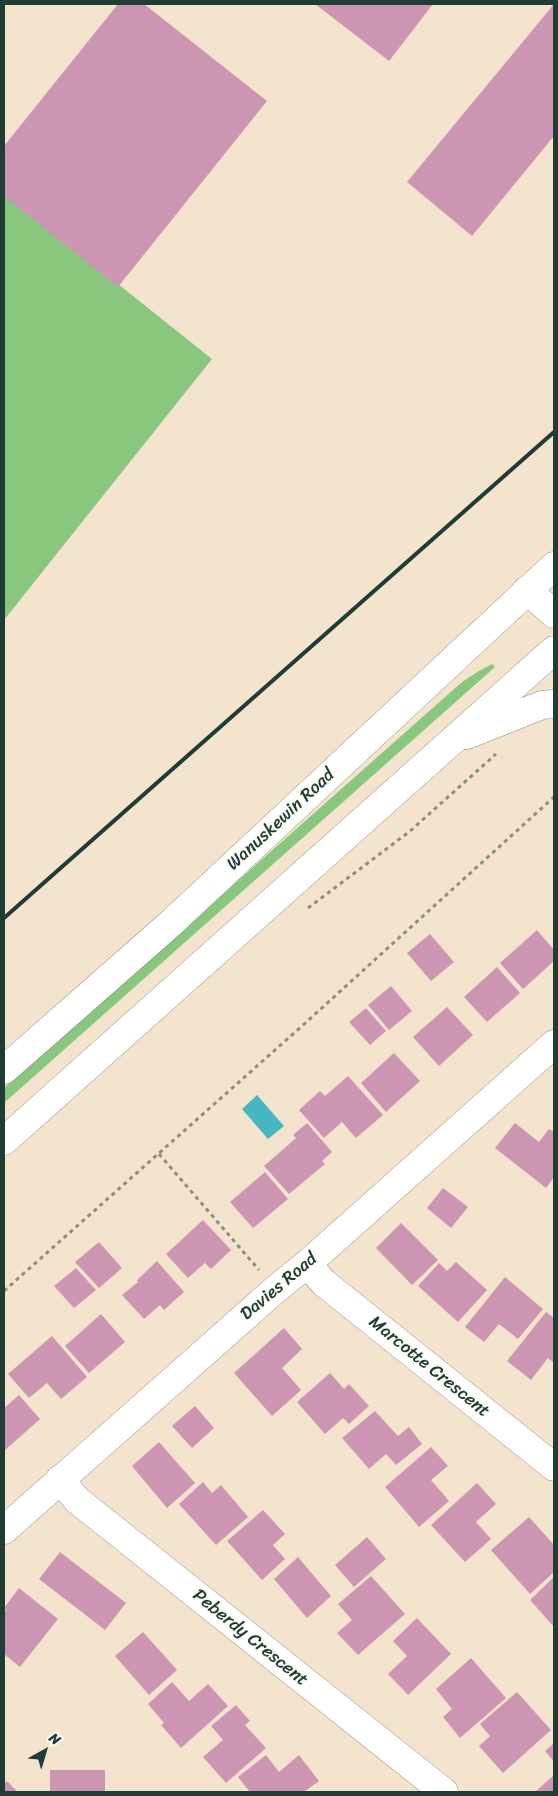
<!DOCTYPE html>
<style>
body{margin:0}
#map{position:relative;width:558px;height:1796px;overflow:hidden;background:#f5e4cd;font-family:Sriracha,sans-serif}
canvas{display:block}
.frame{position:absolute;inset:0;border:5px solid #1f3d34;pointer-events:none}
.north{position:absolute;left:20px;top:1726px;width:50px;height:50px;-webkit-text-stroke:4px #fdfcf7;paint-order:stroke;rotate:39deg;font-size:14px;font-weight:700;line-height:20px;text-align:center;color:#1f3d34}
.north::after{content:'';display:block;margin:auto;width:18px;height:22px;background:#1f3d34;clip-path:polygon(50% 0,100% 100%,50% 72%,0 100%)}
</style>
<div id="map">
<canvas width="558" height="1796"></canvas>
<div class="frame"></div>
<div class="north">N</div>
</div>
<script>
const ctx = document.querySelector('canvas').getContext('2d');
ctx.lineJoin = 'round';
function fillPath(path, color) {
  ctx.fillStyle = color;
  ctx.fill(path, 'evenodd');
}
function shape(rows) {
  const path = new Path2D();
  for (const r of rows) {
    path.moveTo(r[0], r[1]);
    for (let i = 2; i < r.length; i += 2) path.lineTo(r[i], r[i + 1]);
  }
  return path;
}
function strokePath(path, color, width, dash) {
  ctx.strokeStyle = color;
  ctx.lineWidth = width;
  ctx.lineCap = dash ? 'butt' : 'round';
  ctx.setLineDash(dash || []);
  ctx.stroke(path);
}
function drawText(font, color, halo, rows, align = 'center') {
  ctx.font = font + ' Sriracha,sans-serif';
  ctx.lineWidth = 4.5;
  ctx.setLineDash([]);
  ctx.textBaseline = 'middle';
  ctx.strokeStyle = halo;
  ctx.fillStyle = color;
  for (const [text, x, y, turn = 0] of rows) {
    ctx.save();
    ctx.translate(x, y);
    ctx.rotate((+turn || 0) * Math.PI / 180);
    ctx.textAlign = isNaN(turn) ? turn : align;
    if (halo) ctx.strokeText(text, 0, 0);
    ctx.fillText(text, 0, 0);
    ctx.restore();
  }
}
fillPath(shape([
 [4,193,212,359,4,620],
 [492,664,495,667,4,1103,4,1088,462,682,479,671]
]), '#8ac77e');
fillPath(shape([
 [257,1095,284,1126,268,1139,242,1109]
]), '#48b6c1');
fillPath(shape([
 [118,4,144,4,267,101,118,287,4,196,4,146],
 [315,4,433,4,389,61],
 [554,4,554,136,472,236,407,182],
 [537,930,554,950,554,961,523,989,500,963],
 [430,934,454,962,431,981,407,953],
 [497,967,520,993,487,1022,464,997],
 [391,986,412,1011,389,1030,368,1005],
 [447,1007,473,1035,439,1066,413,1037],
 [366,1008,386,1031,370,1045,349,1022],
 [394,1053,420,1081,386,1112,361,1083],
 [348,1076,383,1115,356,1138,342,1122,324,1138,299,1110,320,1091,325,1096],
 [307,1123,332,1152,322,1161,325,1164,289,1194,264,1166,296,1138,293,1135],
 [515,1123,539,1142,549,1129,554,1132,554,1177,546,1188,495,1148],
 [265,1172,288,1199,253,1228,230,1202],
 [443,1188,468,1207,451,1228,427,1208],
 [203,1220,231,1250,211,1269,205,1263,188,1278,166,1254],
 [401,1223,438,1260,412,1285,376,1248],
 [99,1242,122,1268,99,1288,75,1262],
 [157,1261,184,1292,164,1310,160,1305,144,1319,122,1295,138,1282,137,1280],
 [456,1262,487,1290,458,1322,418,1286,439,1263,447,1271],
 [76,1268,96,1290,74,1308,54,1286],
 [505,1277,543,1309,518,1339,499,1324,484,1342,465,1327],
 [546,1312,554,1318,554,1363,548,1358,531,1380,507,1361],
 [101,1314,125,1342,89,1373,65,1346],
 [284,1328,302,1349,282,1368,301,1390,272,1416,234,1373],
 [52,1336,87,1377,61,1399,47,1383,29,1398,8,1374],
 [330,1373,344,1389,349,1384,369,1406,349,1424,343,1418,325,1434,297,1402],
 [19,1395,40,1419,4,1451,4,1408],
 [195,1406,214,1428,192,1448,172,1426],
 [375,1411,398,1436,409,1427,422,1444,396,1465,386,1454,369,1469,342,1438],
 [159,1442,195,1483,167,1508,132,1466],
 [431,1447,448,1466,431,1480,449,1501,419,1527,385,1487],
 [203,1482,212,1493,221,1485,248,1517,216,1545,179,1504],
 [477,1483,496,1504,476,1522,491,1539,465,1562,431,1525],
 [263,1510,285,1534,273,1545,285,1559,262,1580,227,1541],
 [529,1517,554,1545,554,1572,530,1594,491,1550],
 [367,1537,386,1559,354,1587,335,1565],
 [60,1552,126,1603,105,1630,39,1579],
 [298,1557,331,1596,307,1618,274,1579],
 [371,1576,405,1614,358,1655,337,1633,352,1620,338,1604],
 [554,1577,554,1627,530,1600],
 [19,1588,58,1619,20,1667,4,1654,4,1613,6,1610,4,1608],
 [417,1618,451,1654,408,1695,388,1674,407,1656,393,1641],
 [143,1632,177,1670,149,1695,115,1656],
 [471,1658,506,1698,460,1738,443,1717,452,1709,436,1689],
 [172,1682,189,1701,208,1684,228,1706,181,1748,161,1725,164,1723,148,1704],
 [517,1692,551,1730,503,1773,479,1746,490,1736,480,1724],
 [236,1705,250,1721,245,1725,266,1748,226,1783,203,1757,223,1740,211,1726],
 [554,1743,554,1762,545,1751],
 [266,1755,279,1772,299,1755,319,1781,304,1792,250,1792,238,1777],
 [50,1770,105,1770,105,1792,50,1792],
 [554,1775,554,1792,537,1792,536,1791],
 [7,1781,18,1792,4,1792,4,1784]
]), '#cc96b3');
const minor = shape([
 [527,590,554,614],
 [307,1264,324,1283,554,1467],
 [60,1479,77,1500,444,1792],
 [4,1530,276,1289,307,1264,554,1044]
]);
const major = shape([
 [467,735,542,705,554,704],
 [4,1070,170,924,554,566],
 [4,1141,554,650]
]);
strokePath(minor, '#8a9080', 29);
strokePath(major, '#8a9080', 29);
strokePath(shape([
 [308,908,409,832,496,754],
 [159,1154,259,1270],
 [4,1291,302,1026,554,797]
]), '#8a9080', 3, [4, 4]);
strokePath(minor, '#fff', 28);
strokePath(major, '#fff', 28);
strokePath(shape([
 [4,918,554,432]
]), '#1f3d34', 4);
drawText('18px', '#1f3d34', '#fdfcf7', [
 ["Wanuskewin Road",281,820,-43],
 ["Davies Road",279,1287,-40],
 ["Marcotte Crescent",429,1367,39],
 ["Peberdy Crescent",250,1638,39]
]);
</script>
